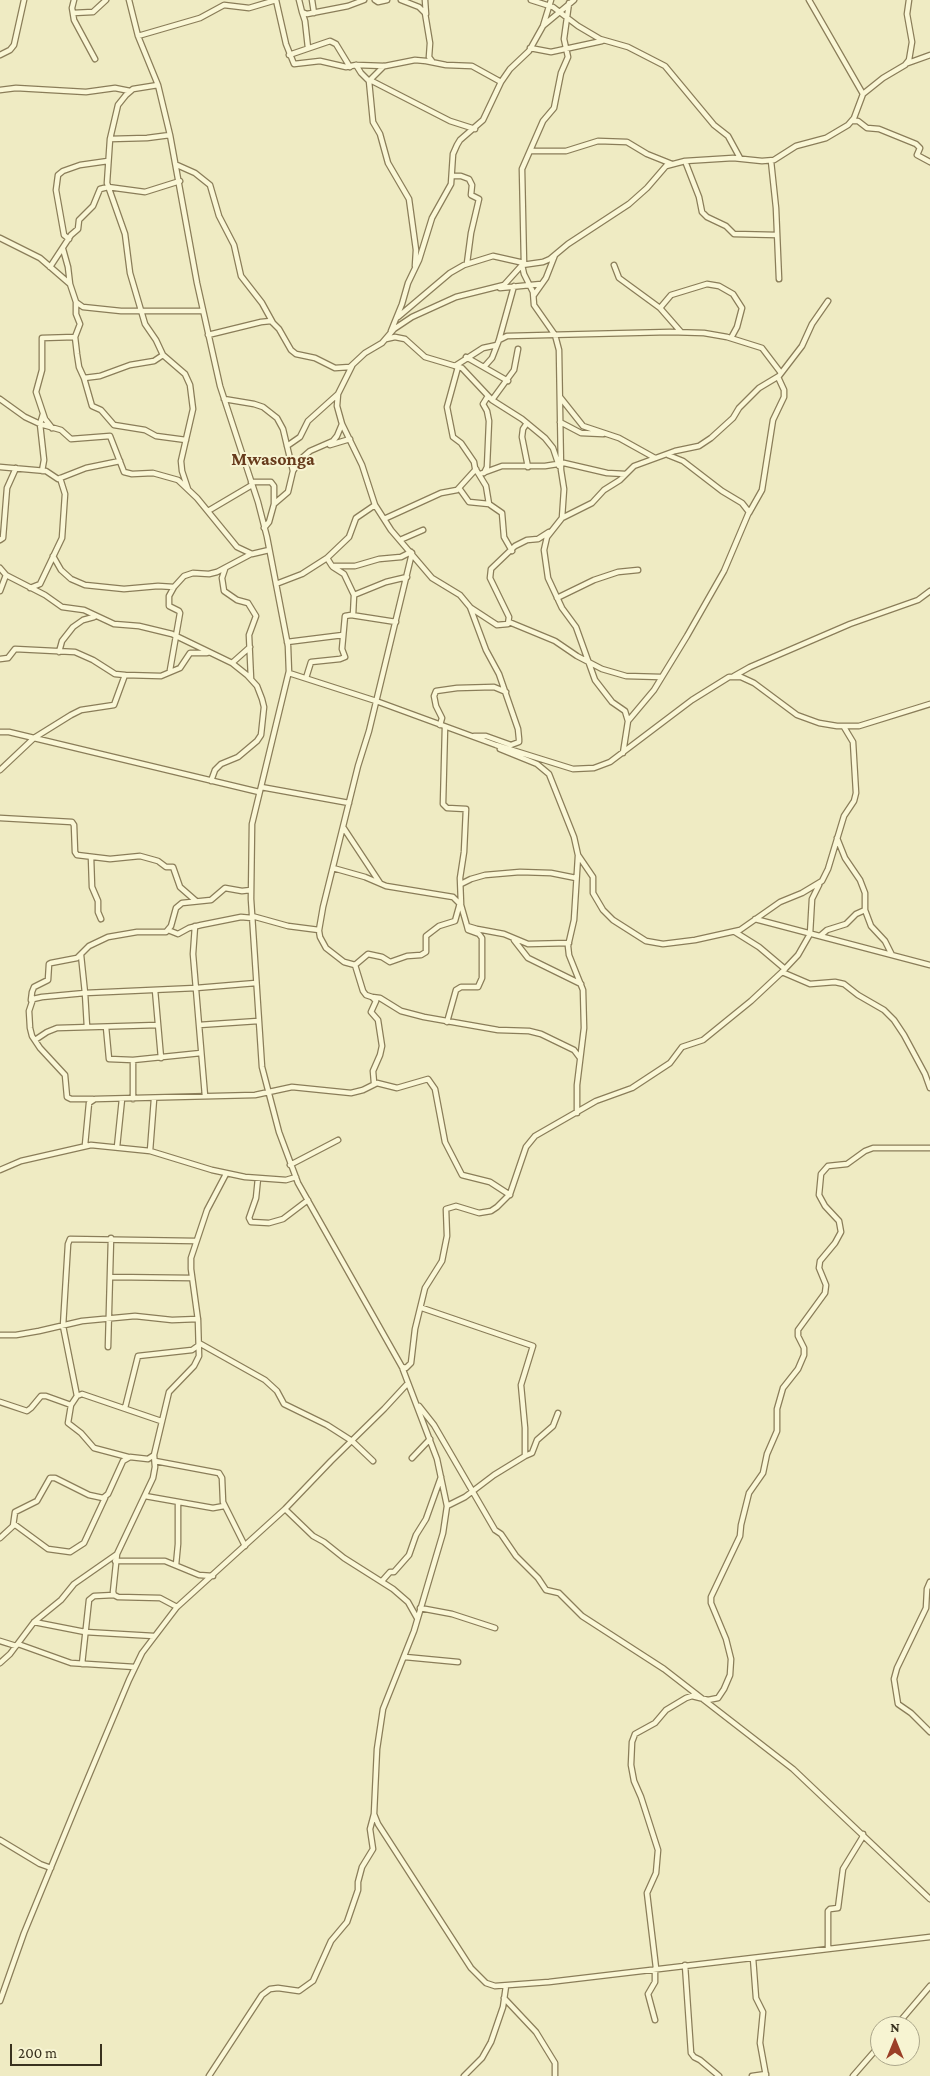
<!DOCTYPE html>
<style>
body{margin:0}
#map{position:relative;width:930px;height:2076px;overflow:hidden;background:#efebc3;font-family:"Crimson Pro",serif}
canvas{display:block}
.north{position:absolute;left:870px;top:2016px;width:50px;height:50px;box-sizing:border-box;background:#f7f4d2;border:1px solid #aba68a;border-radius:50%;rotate:0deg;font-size:14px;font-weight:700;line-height:20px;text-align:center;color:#39311e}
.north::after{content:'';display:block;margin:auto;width:18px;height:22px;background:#9b3f27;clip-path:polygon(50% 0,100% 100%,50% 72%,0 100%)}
.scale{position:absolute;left:10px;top:2044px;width:92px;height:22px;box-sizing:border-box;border:2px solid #39311e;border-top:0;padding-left:6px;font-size:15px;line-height:18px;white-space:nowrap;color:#39311e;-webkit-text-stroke:4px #f7f4d2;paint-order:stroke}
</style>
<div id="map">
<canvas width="930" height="2076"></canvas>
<div class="north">N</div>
<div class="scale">200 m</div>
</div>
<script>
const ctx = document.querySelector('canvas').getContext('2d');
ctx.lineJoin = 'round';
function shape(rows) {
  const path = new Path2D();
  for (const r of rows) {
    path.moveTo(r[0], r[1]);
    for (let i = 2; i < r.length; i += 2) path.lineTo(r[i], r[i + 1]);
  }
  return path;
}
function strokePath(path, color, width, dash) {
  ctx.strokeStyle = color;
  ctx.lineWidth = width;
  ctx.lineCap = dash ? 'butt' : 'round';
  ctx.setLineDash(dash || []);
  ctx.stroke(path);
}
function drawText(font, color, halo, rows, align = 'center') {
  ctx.font = font + ' "Crimson Pro",serif';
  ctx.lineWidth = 4;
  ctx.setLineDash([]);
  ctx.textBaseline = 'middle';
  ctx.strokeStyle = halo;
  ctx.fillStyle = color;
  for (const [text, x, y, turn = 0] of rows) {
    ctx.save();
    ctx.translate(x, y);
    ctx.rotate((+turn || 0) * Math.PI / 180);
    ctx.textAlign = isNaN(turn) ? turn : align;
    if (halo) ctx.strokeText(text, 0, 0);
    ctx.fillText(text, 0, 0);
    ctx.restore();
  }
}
const minor = shape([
 [74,0,72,8,74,20,95,59],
 [129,0,138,36,158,85,170,135,197,283,220,386,258,502,267,537,288,646,289,673,376,701,496,745,573,769,594,768,610,762,692,700,729,677,741,677,754,683,797,715,819,723,837,726,859,726,930,704],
 [276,0,286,44,294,64,320,61,346,67,356,65,385,66,415,60,426,61,446,65,472,66,501,82],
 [299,0,302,12,307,14,348,6,364,0],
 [312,0,314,13],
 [375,0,378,2,387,0],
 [401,0,419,7,425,13,430,43,429,57,432,61],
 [425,0,426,14],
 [531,0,553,7,578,26,600,39,628,47,665,66,714,125,728,136,740,158],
 [809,0,863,94],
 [302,12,305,21,308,48],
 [73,13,93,12,106,0],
 [544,25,574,0],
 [138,36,200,18,224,5,249,8,276,0],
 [530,48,551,52,602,41],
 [0,55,10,50,14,45,24,0],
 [289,55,330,41,336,44,350,67],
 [908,63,930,55],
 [356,65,361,73,369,81,373,122,380,134,388,163,409,199,416,250,415,266],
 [370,80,450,121,475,129],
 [369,81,384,66],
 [158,85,133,89,126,95,118,105,110,139,107,183,125,234,130,273,145,324,156,340,163,355,185,374,190,385,193,409,181,461,182,471,188,489],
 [0,90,16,88,86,92,115,88,130,91],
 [852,121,858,121,867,128,879,129,916,144,920,148,917,155,930,162],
 [110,139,147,138,170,135],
 [530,151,566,151,598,141,627,142,647,154,672,164],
 [685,161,699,197,702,212,707,217,726,226,734,234,777,235],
 [771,161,776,208,779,279],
 [177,165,195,173,210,185,219,216,234,245,241,276,262,303,273,323],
 [452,176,461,176,469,179,472,185,471,195,479,199,471,233,467,263],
 [0,238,40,258,70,284,76,302,83,307,121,311,203,311],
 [69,239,64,235,56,190,58,175,63,171,80,165,108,161],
 [63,249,68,267,70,284],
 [524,264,522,169,543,121,554,108,561,73,568,57,564,39,569,3],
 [522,265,524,274,533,292,534,305,555,335,559,350,561,470,564,489,562,518],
 [614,265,619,278,660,308,681,332],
 [50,267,71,235,78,229,79,220,93,206,100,189,108,187,145,192,180,181],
 [500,288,541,284],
 [534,295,546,278,555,255],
 [76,302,76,314,80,324,75,337,77,354,79,367,84,378,92,406,101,410,114,425,145,430,156,436,186,440],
 [660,308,671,295,707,284,719,286,733,294,742,308,737,327,731,338],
 [398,317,450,273,464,265,493,256,524,263],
 [391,331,402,304,408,283,419,260,432,218,451,184,453,154,457,145,460,140,483,120,501,82,510,69,529,51,543,26,551,0],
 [208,335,261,322,271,321,279,329,291,350,296,354,315,358,335,368,350,367,365,353,382,343,394,329,412,317,456,297,504,285,522,265,543,262,550,259,568,244,629,204,647,188,666,166,685,161,733,158,762,161,774,160,796,146,826,138,848,125,854,118,863,94,883,78,905,65,909,60,912,42,907,14,909,0],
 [386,339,395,337,405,339,425,357,462,368,492,400,522,419,545,438,553,448,559,466],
 [499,340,514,286],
 [466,357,508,381],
 [352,366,338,394,337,406,342,424,362,465,375,505,391,530,432,578,460,595,470,607,486,650,499,674,518,729,519,739,519,742,511,745,486,736,474,736],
 [455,366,483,348,497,345],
 [458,367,447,407,453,437,461,443,474,462,475,468,486,486,489,504,502,513,504,537,512,551],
 [484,367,492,358,499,340,507,336,670,332,704,333,727,337,762,348,781,373],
 [84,378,100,376,130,365,154,361,163,355],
 [560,397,583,426,619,438,655,458],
 [0,399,25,417,40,424,61,430,71,439,110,436,124,472,132,474,153,473,178,480,197,498,237,547,252,554,269,550],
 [224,399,254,404,263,407,277,418,283,429,293,471],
 [492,400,514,370,518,349],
 [560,422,581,433,603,434],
 [527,423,523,429,522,437,528,467],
 [52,428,45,419,36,392,42,370,42,338,75,337],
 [330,445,350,439],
 [287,446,300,437,308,421,338,394],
 [0,467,46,471,58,479,86,468,120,461],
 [42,471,44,460,40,424,43,414],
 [484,473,487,467,489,421,487,411,483,404,488,396],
 [480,474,502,466,545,466,564,463,607,473,625,474],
 [251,482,271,482,274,486,274,504],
 [459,488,469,502,489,504],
 [208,511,252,485],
 [749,513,762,490,773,420,784,397,784,390,778,377],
 [384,519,441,493,457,490,476,469],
 [264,528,269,522,274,504,288,492,293,471,302,458,310,451,333,441,337,436,342,424],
 [0,540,3,538,7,488,16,468],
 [400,540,423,530],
 [53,556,61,570,71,579,85,585,124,589,158,586,174,587],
 [327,558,332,566,355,566,379,559,401,557,411,552],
 [333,567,344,574,354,595,353,615],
 [0,568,6,575,45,595,62,607,84,610,114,624,139,626,172,634,232,663,247,675,257,686,262,699,264,707,261,735,257,741,238,757,221,764,215,770,211,781],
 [225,569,222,578,224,591,237,600,248,603,256,616,249,635,251,679],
 [276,584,302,574,327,558,349,537,356,518,375,505],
 [30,588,40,584,62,538,65,494,60,478],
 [0,591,6,575],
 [354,595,386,582,407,577],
 [557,598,594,580,618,572,638,570],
 [471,608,497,625,508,624,509,617,490,578,491,569,515,546,527,540,538,539,549,532],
 [509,622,555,641,577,656,602,669,626,676,661,677],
 [287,642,343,635],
 [59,652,62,641,73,627,83,620,94,617],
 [0,659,8,658,15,649,75,652,93,660,115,674,125,675],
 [232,663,250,647],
 [170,670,180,613,179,611,169,606,169,596,174,587,184,576,193,573,209,574,217,572,251,554],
 [289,671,252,824,251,899,262,1067,279,1132,298,1183,402,1367,437,1459,447,1506,443,1533,414,1631,383,1709,377,1749,374,1814,378,1824,471,1968,486,1983,495,1986,549,1982,930,1937],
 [734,676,750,667,850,624,918,600,930,591],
 [306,678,311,662,340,659,345,657,342,649,345,616,351,615,396,622],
 [628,721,625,711,612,702,595,680,576,627,562,608,548,578,544,550,547,537,562,518,592,503,604,490,620,480,634,466,675,451,699,446,711,438,733,418,739,408,759,388,779,376,802,346,812,324,828,301],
 [440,725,442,718,436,706,434,696,436,691,457,688,494,687,506,692],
 [445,727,443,804,447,808,466,809,464,852,460,878,461,904],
 [0,732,9,732,259,792],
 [500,749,537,764,549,774,574,837,578,855,593,877,593,893,603,910,613,920,646,941,663,944,695,940,740,930,780,902,802,893,822,881,828,869,844,816,854,801,856,793,853,742,844,727],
 [623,753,628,721,654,690,687,636,724,571,749,512,742,503,722,491,683,461,668,455],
 [0,770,34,738,71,715,81,710,114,705,125,675,161,676,180,668,190,653,207,653],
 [261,787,349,803],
 [0,818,72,822,74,825,75,852,77,855,110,859,140,856,158,861,166,867,173,867,180,887,196,901],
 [343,827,380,883],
 [837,838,845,858,860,880,865,893,865,910,871,926,885,941,892,955],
 [91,857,92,887,98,901,98,912,101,919],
 [333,868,365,877,386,886,453,897,461,905,467,926,477,929,504,934,528,944,569,943],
 [461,884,471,879,485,875,520,872,551,873,576,878],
 [252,916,288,926,319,930,323,907,358,766,369,731,412,553],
 [755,919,930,965],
 [195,926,193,954,205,1096],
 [168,930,178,934,189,928,201,925,241,917,252,918],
 [319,931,320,937,326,948,344,962,355,965,368,954,382,957,390,962,407,956,421,955,426,952,426,936,439,926,455,921,460,903],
 [735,932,759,947,785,969],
 [810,934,812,899,819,885],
 [820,936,827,930,846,924,856,914,865,910],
 [514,940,528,958,581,984],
 [81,955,85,993,42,997,33,999,29,1011,30,1028,32,1036,40,1048,65,1075,67,1097,71,1099,93,1099],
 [355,965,363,991,366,995,372,997,376,1001,371,1012,378,1020,382,1046,380,1055,373,1071,374,1083],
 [782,972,810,984,835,982,844,984,858,995,884,1010,894,1020,904,1035,925,1074,930,1088],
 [155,990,161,1058],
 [372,997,380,998,401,1011,424,1017,498,1030,529,1031,541,1034,574,1050,580,1058],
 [31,1000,32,992,34,987,48,980,49,964,51,963,77,958,89,946,108,937,137,932,166,932,171,926,176,908,182,903,211,900,225,888,242,891,251,890],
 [447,1022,456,990,461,987,478,987,482,978,482,938,479,934,468,930,467,926],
 [199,1025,258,1021],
 [87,1027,85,993,196,988,256,983],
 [106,1027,109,1059,133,1060,201,1053],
 [35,1040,47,1032,57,1028,158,1025],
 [133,1060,133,1099],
 [577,1113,577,1085,584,1028,583,990,569,955,568,946,574,920,578,856],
 [85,1145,89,1103,95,1099,255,1095,292,1087,351,1093,363,1090,377,1083,397,1088,428,1079,435,1089,445,1142,462,1175,490,1182,510,1195],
 [117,1147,122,1099],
 [150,1151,154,1099],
 [290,1165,338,1140],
 [0,1170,21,1161,91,1145,150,1151,212,1170,245,1177,286,1180,296,1177],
 [258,1178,256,1198,249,1218,251,1222,269,1223,283,1219,308,1200],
 [111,1277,192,1278],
 [422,1308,533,1346,521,1385,525,1428,525,1456,494,1475,465,1497,447,1506],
 [0,1335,16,1335,39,1331,82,1321,135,1316,172,1320,198,1319],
 [199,1343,265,1380,277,1391,284,1404,327,1425,352,1441,373,1461],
 [108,1347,111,1238],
 [402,1367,406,1368,411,1363,415,1329,425,1288,442,1261,447,1236,446,1209,456,1206,479,1213,491,1211,497,1207,510,1194,526,1147,535,1136,596,1101,632,1088,670,1063,682,1047,703,1040,751,1001,782,972,798,955,810,934],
 [77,1396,63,1326,68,1244,70,1239,196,1241],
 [0,1402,27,1411,31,1408,41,1396,46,1396,71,1405,77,1396,82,1394,161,1421],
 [71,1405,68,1423,81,1433,94,1448,128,1457],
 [419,1406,434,1425,495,1530,501,1534,516,1556,538,1578,546,1590,559,1593,582,1616,664,1669,793,1769,930,1899],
 [125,1408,138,1356,192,1350,199,1345],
 [154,1455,155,1467,153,1478,117,1554,113,1592,114,1595,118,1597,160,1598,177,1607],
 [525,1456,532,1453,537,1440,553,1426,558,1413],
 [412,1458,430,1439],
 [155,1461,219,1473,222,1478,223,1502,245,1546],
 [145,1496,213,1508,224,1506],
 [285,1509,313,1536,324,1542,344,1558,393,1589,408,1602,417,1618],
 [14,1524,48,1549,70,1552,84,1543,105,1498],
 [0,1538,13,1526,15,1512,37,1501,50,1478,55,1478,89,1495,103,1498,108,1494,123,1461,130,1457,148,1459,154,1455,169,1392,194,1366,199,1356,198,1320,191,1269,191,1258,207,1210,226,1174],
 [115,1561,165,1561,199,1575,213,1576],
 [176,1565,178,1544,178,1503],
 [382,1581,390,1572,394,1572,409,1555,416,1535,426,1519,441,1477],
 [930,1582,927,1589,926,1608,897,1668,894,1679,898,1704,911,1713,930,1732],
 [420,1608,452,1614,495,1628],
 [34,1622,85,1632,154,1636],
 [0,1641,16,1646],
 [18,1644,71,1663,135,1667],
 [405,1657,458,1662],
 [0,1663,10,1654,34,1622,61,1600,74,1584,117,1554],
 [82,1664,89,1600,94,1596,114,1595],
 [0,1840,40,1864,51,1868],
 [828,1949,828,1911,830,1909,838,1908,843,1869,862,1838,863,1834],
 [753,1958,756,1998,763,2012,760,2043,766,2076],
 [685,1965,691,2053,694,2057,700,2060,719,2076],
 [656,1968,647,1893,656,1873,658,1850,641,1797,634,1781,631,1765,632,1742,635,1734,655,1723,666,1710,686,1698,692,1696,708,1700,718,1698,724,1689,730,1675,731,1659,726,1639,711,1603,711,1597,740,1536,741,1525,749,1493,763,1473,767,1454,777,1431,777,1409,783,1388,798,1369,804,1355,804,1348,798,1336,798,1330,825,1293,826,1285,819,1268,820,1261,835,1243,841,1232,839,1221,825,1206,819,1195,821,1174,828,1166,847,1164,865,1151,873,1148,930,1148],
 [504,1998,536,2032,555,2063,555,2076],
 [0,2001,24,1933,77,1804,129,1680,142,1653,177,1607,285,1509,331,1461,384,1409,408,1383],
 [655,2020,648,1994,655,1982,655,1969],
 [896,2026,930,1986],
 [209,2076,262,1995,270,1989,278,1988,299,1991,313,1981,331,1941,347,1922,358,1890,358,1882,362,1867,373,1849,370,1829,374,1814],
 [464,2076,482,2058,491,2042,503,2007,506,1986],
 [752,2076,766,2074],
 [853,2076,880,2045]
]);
strokePath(minor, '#8a7d59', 7);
strokePath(minor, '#faf7d6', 4.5);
drawText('bold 18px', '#673b1c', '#f7f4d2', [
 ["Mwasonga",273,459]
]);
</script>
